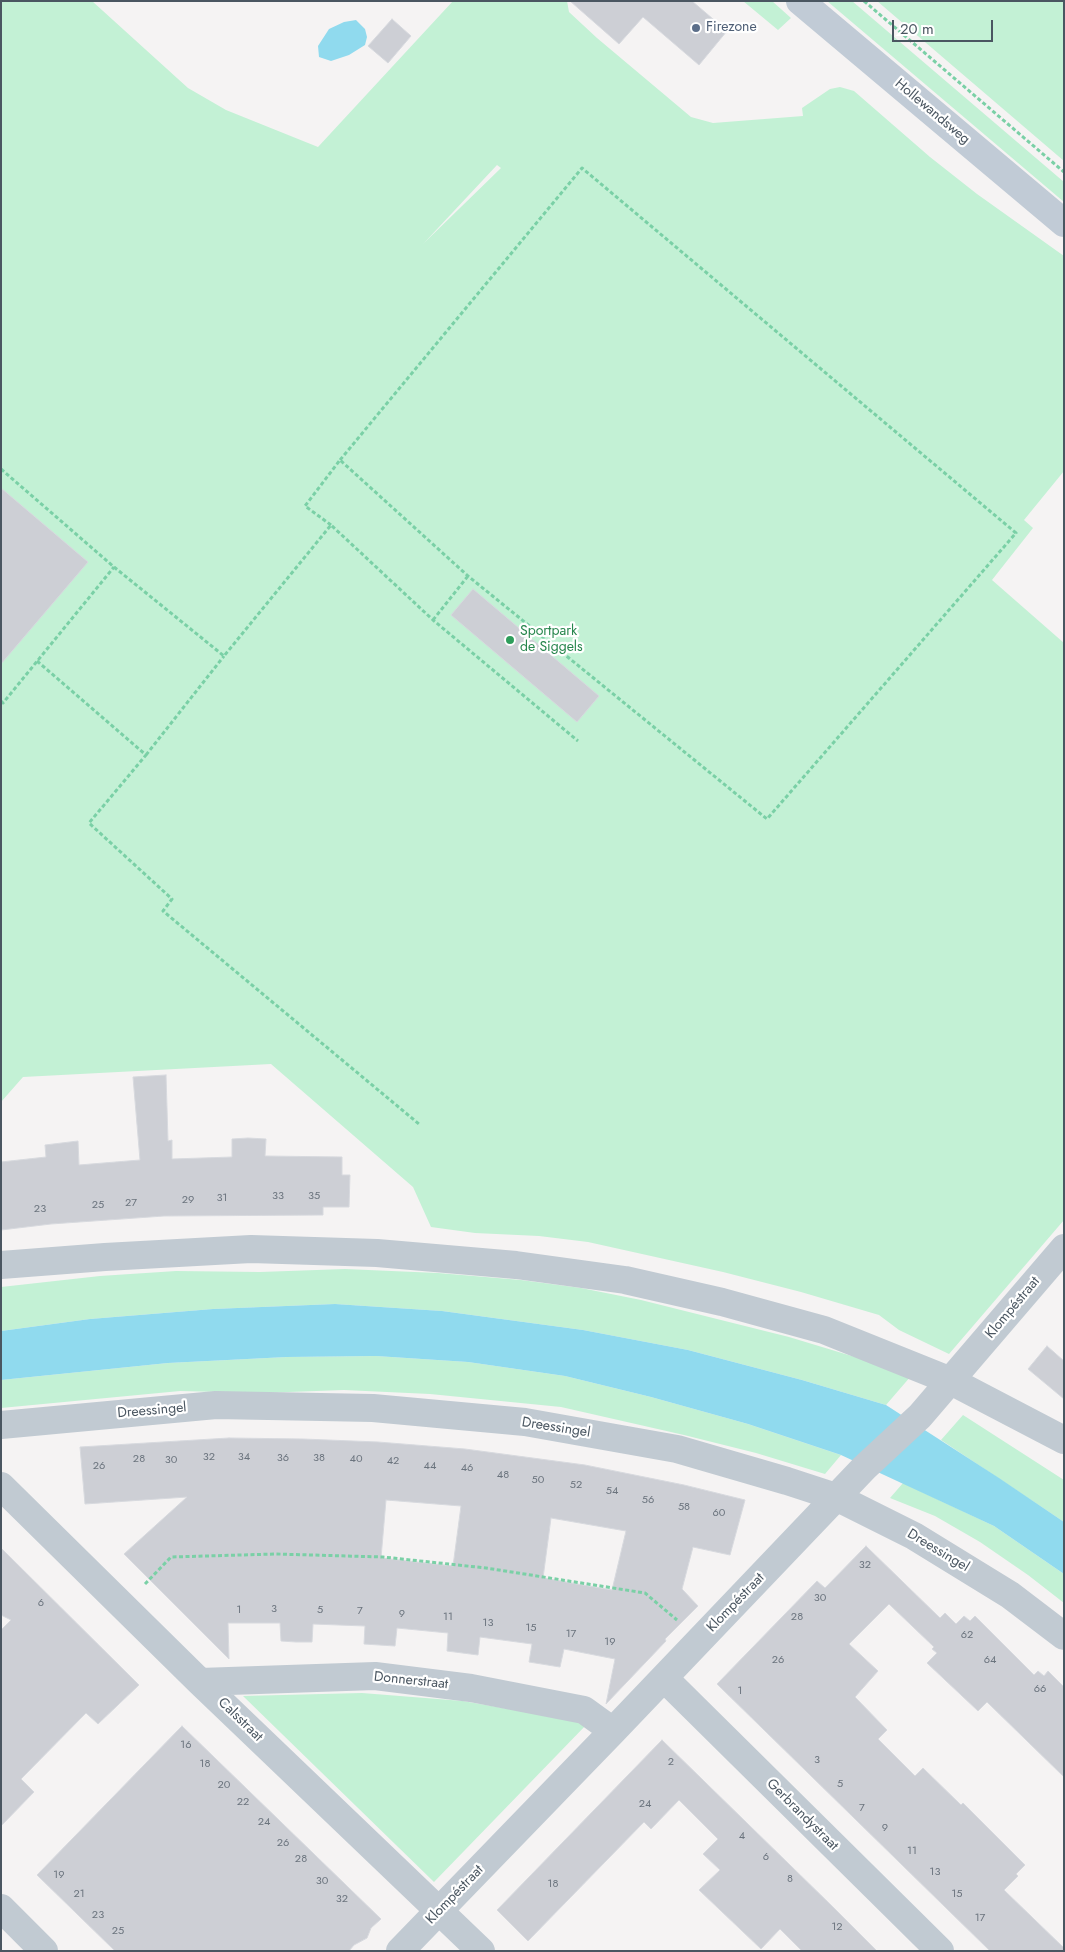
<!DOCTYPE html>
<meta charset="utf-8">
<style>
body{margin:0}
#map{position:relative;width:1065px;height:1952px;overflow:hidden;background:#f5f3f3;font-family:Jost,sans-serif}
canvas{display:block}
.frame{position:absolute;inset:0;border:2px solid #4a5661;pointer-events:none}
.scale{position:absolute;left:892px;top:20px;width:101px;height:22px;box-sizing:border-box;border:2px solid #4a5661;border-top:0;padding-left:6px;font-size:15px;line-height:18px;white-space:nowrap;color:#4a5661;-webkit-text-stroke:4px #fff;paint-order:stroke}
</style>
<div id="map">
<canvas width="1065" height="1952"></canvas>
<div class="frame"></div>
<div class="scale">20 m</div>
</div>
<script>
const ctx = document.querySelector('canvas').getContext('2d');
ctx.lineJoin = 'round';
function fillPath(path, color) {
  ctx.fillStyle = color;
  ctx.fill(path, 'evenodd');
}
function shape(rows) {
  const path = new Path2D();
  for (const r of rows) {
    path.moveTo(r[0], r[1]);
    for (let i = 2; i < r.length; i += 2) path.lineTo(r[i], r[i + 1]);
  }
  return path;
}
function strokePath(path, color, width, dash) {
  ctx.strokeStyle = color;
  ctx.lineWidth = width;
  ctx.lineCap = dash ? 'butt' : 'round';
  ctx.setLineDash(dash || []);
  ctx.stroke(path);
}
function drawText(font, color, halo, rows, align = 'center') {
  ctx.font = font + ' Jost,sans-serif';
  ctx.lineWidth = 4.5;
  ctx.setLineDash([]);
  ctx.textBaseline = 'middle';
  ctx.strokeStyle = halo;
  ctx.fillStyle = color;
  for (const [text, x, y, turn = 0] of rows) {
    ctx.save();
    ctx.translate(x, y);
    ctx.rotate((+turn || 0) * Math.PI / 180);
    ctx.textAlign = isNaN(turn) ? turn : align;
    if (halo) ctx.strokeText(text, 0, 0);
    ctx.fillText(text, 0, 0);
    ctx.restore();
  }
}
fillPath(shape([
 [1,1,92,1,188,88,226,110,318,147,453,1,567,1,569,12,597,38,691,117,713,123,803,116,802,108,830,89,840,87,854,91,930,157,977,194,1064,256,1064,471,1024,520,1033,528,992,580,1064,643,1064,1220,949,1354,899,1330,879,1315,801,1292,723,1272,588,1242,539,1236,475,1233,431,1227,413,1187,271,1064,23,1077,1,1102],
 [497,165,501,168,423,244,424,243],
 [743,1,772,1,791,18,778,30],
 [827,1,852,1,1064,182,1064,202],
 [877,1,1064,1,1064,161],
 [345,1269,438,1273,521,1280,581,1288,641,1300,789,1337,865,1360,911,1376,886,1405,802,1380,688,1350,583,1330,442,1311,335,1304,213,1309,90,1319,1,1331,1,1287,100,1276,176,1271,260,1272],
 [376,1356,468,1362,565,1376,651,1397,748,1424,841,1455,825,1474,756,1453,684,1435,561,1407,430,1394,344,1390,261,1393,180,1391,1,1408,1,1380,168,1363,287,1357],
 [963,1415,1064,1480,1064,1522,941,1440],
 [903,1483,994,1526,1064,1574,1064,1603,1028,1575,980,1542,935,1516,890,1498],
 [362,1693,463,1701,588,1723,434,1882,243,1696]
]), '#c3f1d5');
fillPath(shape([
 [356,20,365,29,367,37,365,45,349,55,331,61,319,57,318,46,329,29,344,22],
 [335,1304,442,1311,583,1330,688,1350,802,1380,886,1405,999,1478,1064,1522,1064,1574,994,1526,841,1455,748,1424,651,1397,565,1376,468,1362,376,1356,287,1357,168,1363,1,1380,1,1331,90,1319,213,1309]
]), '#90daee');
const building = shape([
 [570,1,692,1,727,31,699,65,643,17,619,44,570,1],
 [392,19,411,36,388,63,368,46,392,19],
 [1,488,88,562,1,664,1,488],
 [473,589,599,696,577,722,451,615,473,589],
 [166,1075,168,1141,172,1140,172,1159,232,1157,232,1139,248,1138,266,1139,265,1156,342,1157,342,1175,350,1175,349,1207,323,1207,323,1215,164,1216,51,1224,1,1230,1,1162,46,1157,45,1145,78,1141,79,1165,140,1160,133,1077,166,1075],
 [1047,1346,1064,1361,1064,1399,1028,1369,1047,1346],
 [229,1438,303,1439,378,1442,465,1449,585,1465,684,1485,745,1500,730,1555,693,1547,682,1589,698,1606,665,1639,666,1641,606,1704,615,1659,564,1649,560,1667,529,1662,532,1644,480,1637,478,1655,447,1651,448,1633,397,1628,395,1646,364,1644,365,1626,313,1624,312,1642,296,1642,281,1641,280,1623,228,1623,229,1659,124,1554,187,1497,85,1504,80,1447,229,1438],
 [386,1500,461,1506,453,1566,381,1558,386,1500],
 [551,1518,626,1531,612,1590,543,1578,551,1518],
 [866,1546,940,1618,945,1613,956,1624,964,1616,970,1621,975,1616,1034,1675,1038,1671,1044,1676,1048,1671,1064,1687,1064,1777,987,1702,978,1711,927,1663,937,1653,932,1649,934,1647,889,1604,849,1644,878,1671,855,1697,887,1730,878,1739,915,1776,923,1768,961,1805,963,1803,1025,1865,1016,1874,1018,1876,1004,1890,1064,1948,1064,1951,990,1951,717,1684,817,1581,825,1588,866,1546],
 [1,1548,139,1685,98,1724,86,1713,21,1779,34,1792,1,1826,1,1630,11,1620,1,1615,1,1548],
 [182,1726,381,1919,371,1928,367,1938,354,1945,349,1951,115,1951,37,1875,182,1726],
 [662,1740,833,1907,877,1951,802,1951,780,1929,761,1949,699,1890,720,1870,703,1854,718,1839,679,1800,651,1829,644,1822,528,1941,497,1910,662,1740]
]);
fillPath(building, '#cdcfd5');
strokePath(building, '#d7d9de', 1);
strokePath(shape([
 [864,1,1064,172],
 [1,469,114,567,224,656,331,525,433,620,578,741],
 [331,525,305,506,340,460,468,576,767,819,1016,533,582,168,340,460],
 [433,620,468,576],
 [37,661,146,755,89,823,172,899,163,911,419,1124],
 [1,701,3,703,114,567],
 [146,755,224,656],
 [145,1584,171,1557,276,1554,383,1557,486,1568,645,1593,677,1620]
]), '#7ad0a6', 3, [4, 2.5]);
strokePath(shape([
 [1,1265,105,1257,251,1249,377,1253,516,1265,625,1280,722,1302,824,1330,951,1381,1064,1440],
 [1,1425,216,1405,373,1408,525,1422,677,1449,787,1481,836,1497,914,1536,1010,1595,1064,1636],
 [1,1486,200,1682,481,1951],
 [664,1678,940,1951],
 [200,1682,375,1676,471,1688,584,1710,613,1731],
 [1,1908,44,1951],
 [400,1951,613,1731,864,1468,920,1416,1064,1248]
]), '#c1cad2', 28);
strokePath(shape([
 [800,1,1064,223]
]), '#c1cbd6', 28);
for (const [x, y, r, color] of [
 [696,28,5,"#5c6f8a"],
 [510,640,5,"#2e9e5b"]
]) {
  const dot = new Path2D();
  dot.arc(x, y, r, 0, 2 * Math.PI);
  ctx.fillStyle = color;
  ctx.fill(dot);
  strokePath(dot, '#fff', 2);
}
drawText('11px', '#6b747e', null, [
 ["33",278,1196],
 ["35",314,1196],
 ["31",222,1198],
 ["29",188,1200],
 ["27",131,1203],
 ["25",98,1205],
 ["23",40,1209],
 ["32",209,1457],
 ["34",244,1457],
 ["36",283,1458],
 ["38",319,1458],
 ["28",139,1459],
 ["40",356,1459],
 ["30",171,1460],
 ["42",393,1461],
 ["26",99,1466],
 ["44",430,1466],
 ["46",467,1468],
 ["48",503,1475],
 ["50",538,1480],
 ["52",576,1485],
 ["54",612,1491],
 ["56",648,1500],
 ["58",684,1507],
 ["60",719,1513],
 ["32",865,1565],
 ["30",820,1598],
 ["6",41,1603],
 ["3",274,1609],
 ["1",239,1610],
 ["5",320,1610],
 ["7",360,1611],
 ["9",402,1614],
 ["11",448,1617],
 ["28",797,1617],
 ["13",488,1623],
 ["15",531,1628],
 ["17",571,1634],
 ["62",967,1635],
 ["19",610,1642],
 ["26",778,1660],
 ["64",990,1660],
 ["66",1040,1689],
 ["1",740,1691],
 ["16",186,1745],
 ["3",817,1760],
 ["2",671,1762],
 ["18",205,1764],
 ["5",840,1784],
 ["20",224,1785],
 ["22",243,1802],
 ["24",645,1804],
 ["7",862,1808],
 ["24",264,1822],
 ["9",885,1828],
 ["4",742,1836],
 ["26",283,1843],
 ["11",912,1851],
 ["6",766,1857],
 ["28",301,1859],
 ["13",935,1872],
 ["19",59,1875],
 ["8",790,1879],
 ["30",322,1881],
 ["18",553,1884],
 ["21",79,1894],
 ["15",957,1894],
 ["32",342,1899],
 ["23",98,1915],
 ["17",980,1918],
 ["12",837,1927],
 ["25",118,1931]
]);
drawText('14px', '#4e5e75', '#fff', [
 ["Firezone",706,28]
], 'left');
drawText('14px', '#4a5661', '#fff', [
 ["Hollewandsweg",932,112,40],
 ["Klompéstraat",1013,1308,-50],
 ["Dreessingel",152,1411,-5],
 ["Dreessingel",556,1428,9],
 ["Dreessingel",938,1551,31],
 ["Klompéstraat",736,1603,-46],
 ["Donnerstraat",411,1681,6],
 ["Calsstraat",240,1720,44],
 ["Gerbrandystraat",802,1815,45],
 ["Klompéstraat",455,1895,-46]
]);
drawText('14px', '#27864d', '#fff', [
 ["Sportpark",520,632],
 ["de Siggels",520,648]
], 'left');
</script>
